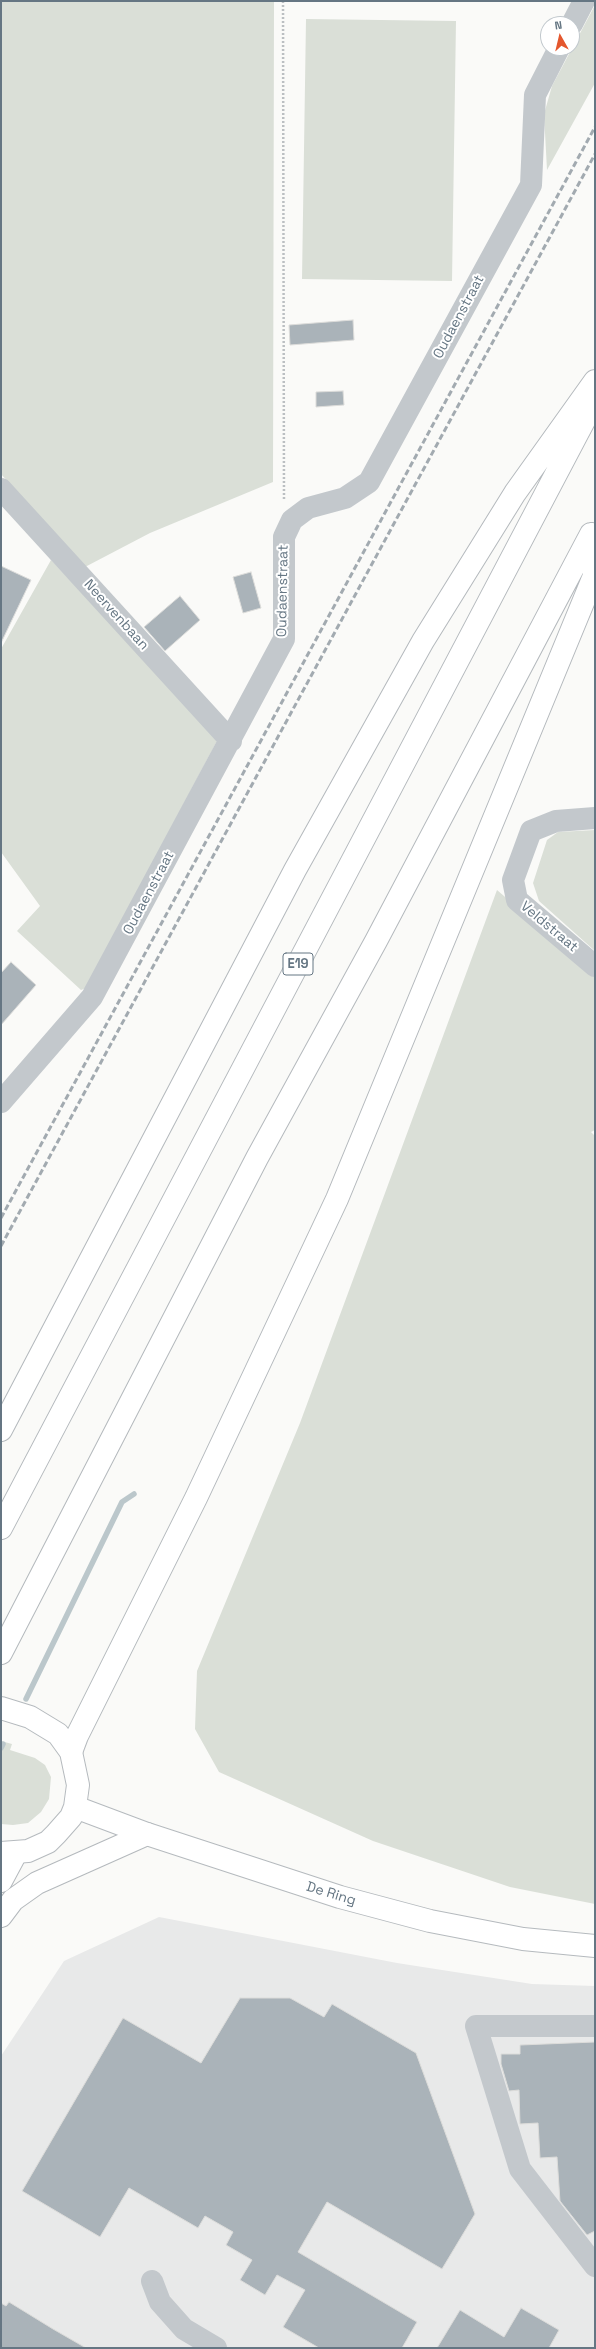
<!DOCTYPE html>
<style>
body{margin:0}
#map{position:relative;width:596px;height:2349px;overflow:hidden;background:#fafaf8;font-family:"Space Grotesk",sans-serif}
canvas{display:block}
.frame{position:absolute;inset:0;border:2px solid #657683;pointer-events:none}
.north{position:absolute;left:540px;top:16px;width:40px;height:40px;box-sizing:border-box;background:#fff;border:1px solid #c1c8cd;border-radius:50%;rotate:352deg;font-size:11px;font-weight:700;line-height:16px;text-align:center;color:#657683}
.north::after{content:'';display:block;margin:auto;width:14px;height:18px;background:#e4572e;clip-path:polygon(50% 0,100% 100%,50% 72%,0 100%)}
</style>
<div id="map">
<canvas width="596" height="2349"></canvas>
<div class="frame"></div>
<div class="north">N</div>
</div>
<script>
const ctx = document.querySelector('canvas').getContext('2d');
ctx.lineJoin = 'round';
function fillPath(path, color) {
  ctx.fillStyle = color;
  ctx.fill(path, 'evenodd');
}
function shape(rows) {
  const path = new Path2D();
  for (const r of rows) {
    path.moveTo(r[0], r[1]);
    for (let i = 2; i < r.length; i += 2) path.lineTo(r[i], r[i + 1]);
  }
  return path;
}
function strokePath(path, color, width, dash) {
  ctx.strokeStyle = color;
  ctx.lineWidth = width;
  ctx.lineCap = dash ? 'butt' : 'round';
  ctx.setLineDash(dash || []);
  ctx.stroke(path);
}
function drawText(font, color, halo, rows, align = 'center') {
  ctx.font = font + ' "Space Grotesk",sans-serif';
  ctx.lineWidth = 4;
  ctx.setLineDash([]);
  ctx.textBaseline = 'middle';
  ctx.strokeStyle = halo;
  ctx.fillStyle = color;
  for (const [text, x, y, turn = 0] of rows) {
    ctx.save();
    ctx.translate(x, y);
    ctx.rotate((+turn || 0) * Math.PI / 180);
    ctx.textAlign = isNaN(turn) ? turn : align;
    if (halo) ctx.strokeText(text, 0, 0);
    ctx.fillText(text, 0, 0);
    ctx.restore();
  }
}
fillPath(shape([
 [159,1917,397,1963,532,1984,595,1986,595,2348,1,2348,1,2056,64,1961]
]), '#e8e9e9');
fillPath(shape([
 [1,1,274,1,273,482,150,533,85,567,1,474],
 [595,5,595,83,547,170,544,114,552,86],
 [306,19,456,21,452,281,302,279],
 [51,560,211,729,217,741,86,988,81,990,17,931,40,906,1,852,1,649],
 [595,830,595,951,539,901,533,883,547,840,558,832],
 [497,890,595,974,595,1130,591,1132,595,1136,595,1904,510,1887,373,1841,219,1772,195,1729,197,1671,300,1423],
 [1,1741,12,1744,10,1750,35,1758,45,1765,51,1777,49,1799,41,1812,28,1823,13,1825,1,1824]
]), '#dadfd7');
strokePath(shape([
 [26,1699,122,1502,134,1494],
 [1,1748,3,1744]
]), '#bbc7cb', 5.5);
const building = shape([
 [353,320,354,340,290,345,289,325,353,320],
 [343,391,344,405,316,407,316,392,343,391],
 [1,566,31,580,1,643,1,566],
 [251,572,261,608,243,613,233,577,251,572],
 [180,596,200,620,165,651,144,627,180,596],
 [11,962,36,985,1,1025,1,973,11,962],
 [240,1998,290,1998,324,2017,332,2004,416,2053,475,2214,442,2269,327,2202,298,2252,417,2322,402,2348,319,2348,283,2327,305,2290,277,2275,265,2295,240,2280,252,2260,226,2245,233,2232,205,2216,198,2228,129,2188,100,2237,22,2191,123,2018,201,2063,240,1998],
 [595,2042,595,2231,587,2235,560,2201,557,2157,540,2158,538,2123,520,2124,519,2090,509,2091,501,2064,501,2054,520,2054,520,2045,595,2042],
 [9,2302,53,2329,86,2348,1,2348,1,2303,6,2306,9,2302],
 [521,2308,559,2330,549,2348,437,2348,460,2310,504,2337,521,2308]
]);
fillPath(building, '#aab3b9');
strokePath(building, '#dcdcda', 1);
const major = shape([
 [1,1708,30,1717,58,1734,71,1752,78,1785,75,1807,71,1817,56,1834,48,1842,28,1851,1,1853],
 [75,1807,147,1834,340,1897,430,1921,523,1939,595,1946]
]);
const highway = shape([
 [1,1430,295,870,423,641,515,493,595,381],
 [1,1528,595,400],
 [1,1653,257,1158,376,941,591,534],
 [71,1752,77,1736,196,1498,337,1199,594,576,592,534],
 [1,1881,16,1853],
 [1,1916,13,1900,37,1883,147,1834]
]);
strokePath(major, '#b5babe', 24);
strokePath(highway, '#b4b9bd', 24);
strokePath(shape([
 [283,1,284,500]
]), '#bbbfc2', 2.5, [2, 2]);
strokePath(shape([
 [572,24,584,1],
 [1,489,231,741],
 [595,818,556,821,531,831,513,880,517,900,595,966],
 [1,1102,92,997,284,639,284,537,292,520,308,508,345,498,369,482,531,185,535,95,559,48],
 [595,2026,476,2026,520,2169,595,2266],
 [152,2281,160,2302,184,2329,216,2348]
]), '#c3c8cc', 22);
strokePath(major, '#fff', 22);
strokePath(highway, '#fff', 22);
strokePath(shape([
 [1,1218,595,127],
 [1,1246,595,154]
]), '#a2aab0', 3, [6, 3]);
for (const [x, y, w] of [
 [298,964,30]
]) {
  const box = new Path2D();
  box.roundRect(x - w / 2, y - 11, w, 22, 3);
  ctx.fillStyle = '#fff';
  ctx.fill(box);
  strokePath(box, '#657683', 1);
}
drawText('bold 13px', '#657683', null, [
 ["E19",298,964]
]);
drawText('14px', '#657683', '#fff', [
 ["Oudaenstraat",459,317,-62],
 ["Oudaenstraat",283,591,-89],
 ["Neervenbaan",116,615,48],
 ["Oudaenstraat",149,893,-62],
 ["Veldstraat",549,927,40],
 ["De Ring",331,1894,17]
]);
</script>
